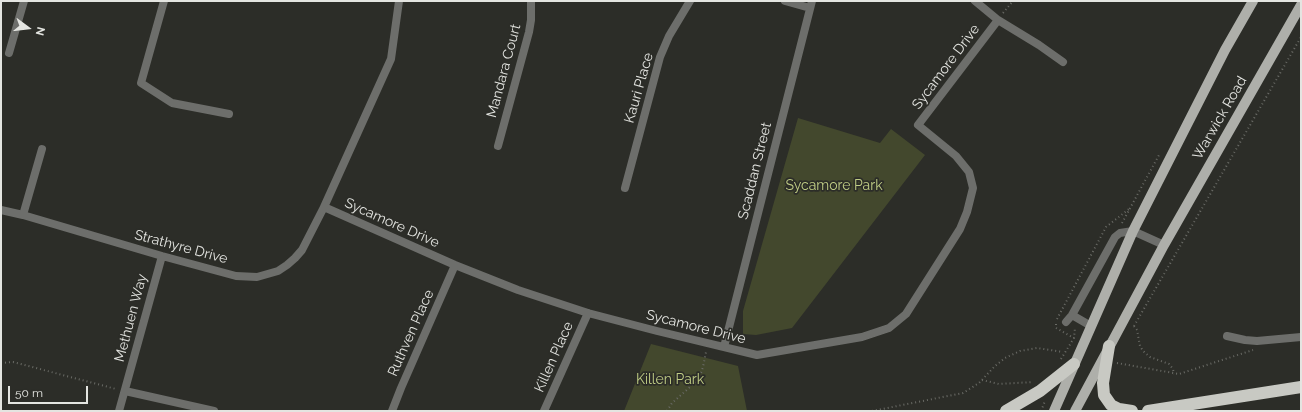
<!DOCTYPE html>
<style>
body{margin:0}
#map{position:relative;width:1302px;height:412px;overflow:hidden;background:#2c2d28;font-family:Raleway,sans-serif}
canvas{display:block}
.frame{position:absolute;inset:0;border:2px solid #e4e5e1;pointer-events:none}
.north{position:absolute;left:8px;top:8px;width:40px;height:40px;-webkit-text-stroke:3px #2c2d28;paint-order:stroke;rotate:105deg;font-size:11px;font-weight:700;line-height:16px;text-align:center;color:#e4e5e1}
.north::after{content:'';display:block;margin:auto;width:14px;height:18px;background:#e4e5e1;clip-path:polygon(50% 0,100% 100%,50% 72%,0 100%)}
.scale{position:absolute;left:8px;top:386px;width:80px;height:18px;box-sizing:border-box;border:2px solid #e4e5e1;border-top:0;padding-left:5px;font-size:12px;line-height:14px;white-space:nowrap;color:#e4e5e1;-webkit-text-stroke:3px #2c2d28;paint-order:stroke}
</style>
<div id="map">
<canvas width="1302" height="412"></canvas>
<div class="frame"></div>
<div class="north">N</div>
<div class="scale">50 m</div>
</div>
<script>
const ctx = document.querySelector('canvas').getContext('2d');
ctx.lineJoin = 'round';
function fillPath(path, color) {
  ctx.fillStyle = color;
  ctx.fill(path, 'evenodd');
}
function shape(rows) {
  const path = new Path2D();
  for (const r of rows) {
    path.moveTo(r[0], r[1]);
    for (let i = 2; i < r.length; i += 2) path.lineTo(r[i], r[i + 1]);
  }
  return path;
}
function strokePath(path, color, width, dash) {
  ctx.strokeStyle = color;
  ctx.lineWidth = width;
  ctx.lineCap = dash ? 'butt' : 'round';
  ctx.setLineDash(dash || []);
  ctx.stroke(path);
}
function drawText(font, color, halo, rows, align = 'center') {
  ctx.font = font + ' Raleway,sans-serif';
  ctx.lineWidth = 3.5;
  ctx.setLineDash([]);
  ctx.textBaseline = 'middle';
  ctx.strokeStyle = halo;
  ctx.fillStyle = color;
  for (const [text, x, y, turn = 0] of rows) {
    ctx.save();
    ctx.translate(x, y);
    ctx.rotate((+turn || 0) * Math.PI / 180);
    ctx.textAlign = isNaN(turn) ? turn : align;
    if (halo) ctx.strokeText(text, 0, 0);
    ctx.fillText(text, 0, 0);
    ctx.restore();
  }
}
fillPath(shape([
 [798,118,880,143,891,129,925,155,792,328,756,335,743,334,743,311],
 [651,344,738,366,747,411,624,411]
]), '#43482d');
strokePath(shape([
 [1003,13,1013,1],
 [1122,223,1159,155],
 [1057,319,1106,227,1129,209],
 [1056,324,1056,328,1074,338],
 [1134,326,1301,37],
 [1134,326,1137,330,1140,346,1143,351,1150,357,1169,364,1173,369,1174,374],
 [1061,359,1074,338,1075,328],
 [1,363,13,362,116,389],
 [1117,363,1179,374,1253,350],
 [982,380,999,384,1033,382],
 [667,411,672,403,699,379,703,367,706,352],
 [872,411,963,393,979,383,995,366,1005,358,1020,351,1037,348,1063,352],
 [1041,411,1045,401]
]), '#6a6b66', 2, [1, 3]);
strokePath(shape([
 [164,1,141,83,172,103,229,114],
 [399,1,391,59,324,207,455,265,518,290,588,313,657,331,757,355,862,337,889,328,906,314,960,229,967,212,973,188,969,172,956,156,918,125,998,20,975,1],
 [785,1,810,8],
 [998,20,1039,45,1063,62],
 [9,53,24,1],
 [498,146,529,32,531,20,531,1],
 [625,188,660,57,669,36,690,1],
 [1,210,23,215,162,256,236,276,257,277,278,271,287,265,295,258,302,250,324,207],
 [23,215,42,149],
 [1072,315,1091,326],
 [1066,322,1072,315,1115,237,1120,233,1133,231,1164,245],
 [1227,336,1245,340,1257,341,1301,337],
 [724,347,812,1],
 [125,391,214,411],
 [119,411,162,256],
 [392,411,401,388,455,265],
 [544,411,588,313]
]), '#6d6e6b', 8);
strokePath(shape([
 [1054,411,1133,231,1225,50,1253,1],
 [1075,411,1164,245,1301,5]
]), '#aeafaa', 10);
strokePath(shape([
 [1109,346,1103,383,1104,395,1111,405,1119,409,1132,411],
 [1006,411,1040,391,1074,364],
 [1148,411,1301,387]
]), '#c8c9c3', 12);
drawText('14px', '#e4e5e1', '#2c2d28', [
 ["Sycamore Drive",946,67,-53],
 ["Mandara Court",504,71,-75],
 ["Kauri Place",639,88,-74],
 ["Warwick Road",1220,118,-60],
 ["Scaddan Street",755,171,-76],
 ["Sycamore Drive",392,223,24],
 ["Strathyre Drive",181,247,15],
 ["Methuen Way",131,318,-75],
 ["Sycamore Drive",696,327,14],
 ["Ruthven Place",411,333,-66],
 ["Killen Place",554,357,-66]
]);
drawText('14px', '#c0cd85', '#2c2d28', [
 ["Sycamore Park",834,186],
 ["Killen Park",670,380]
]);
</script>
